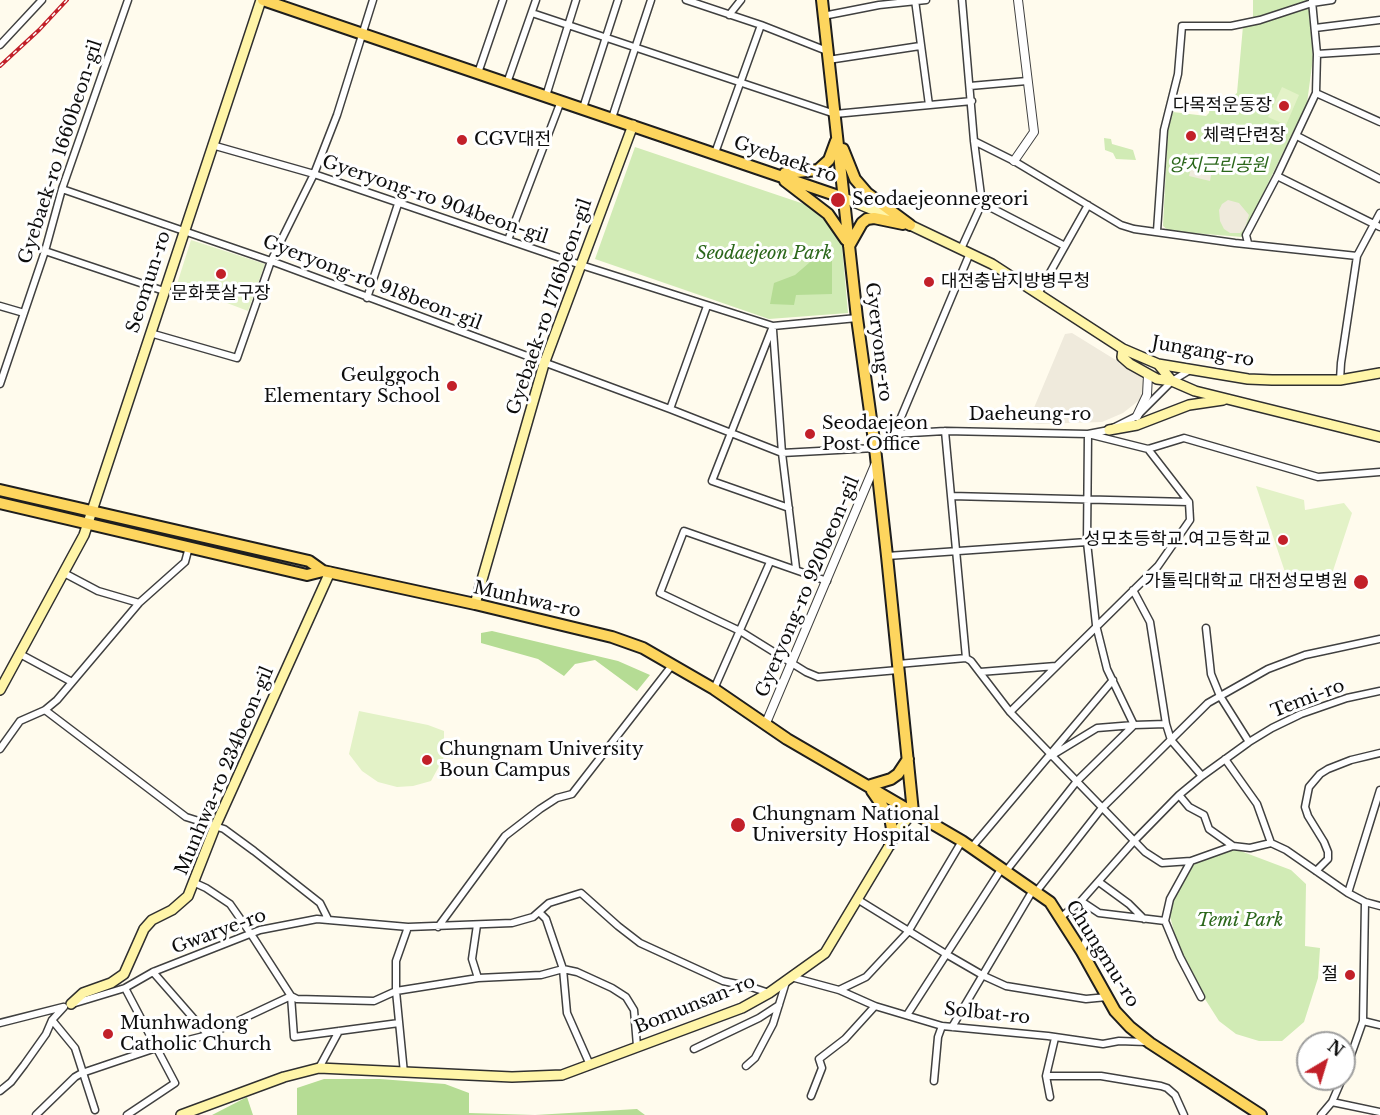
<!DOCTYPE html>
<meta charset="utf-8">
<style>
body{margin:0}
#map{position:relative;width:1380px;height:1115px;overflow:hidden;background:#fffbed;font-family:"Libre Baskerville",serif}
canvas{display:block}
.north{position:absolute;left:1296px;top:1031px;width:60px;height:60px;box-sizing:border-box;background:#fff;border:2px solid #9e9e9e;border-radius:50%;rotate:38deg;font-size:16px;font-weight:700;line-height:24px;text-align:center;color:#0d0d0d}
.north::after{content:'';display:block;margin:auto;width:21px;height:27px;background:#c22029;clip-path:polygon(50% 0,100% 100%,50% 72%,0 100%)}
</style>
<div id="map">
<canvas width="1380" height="1115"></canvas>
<div class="north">N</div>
</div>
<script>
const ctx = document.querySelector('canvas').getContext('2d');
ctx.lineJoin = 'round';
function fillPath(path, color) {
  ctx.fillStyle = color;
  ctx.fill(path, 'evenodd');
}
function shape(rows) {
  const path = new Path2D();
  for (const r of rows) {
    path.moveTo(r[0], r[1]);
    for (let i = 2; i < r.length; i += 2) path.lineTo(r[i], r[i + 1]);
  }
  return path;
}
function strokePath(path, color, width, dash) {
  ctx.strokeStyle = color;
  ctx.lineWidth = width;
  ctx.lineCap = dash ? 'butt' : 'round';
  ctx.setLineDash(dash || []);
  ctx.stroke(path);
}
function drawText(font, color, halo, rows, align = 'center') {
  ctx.font = font + ' "Libre Baskerville","Noto Sans KR",serif';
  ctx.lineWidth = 6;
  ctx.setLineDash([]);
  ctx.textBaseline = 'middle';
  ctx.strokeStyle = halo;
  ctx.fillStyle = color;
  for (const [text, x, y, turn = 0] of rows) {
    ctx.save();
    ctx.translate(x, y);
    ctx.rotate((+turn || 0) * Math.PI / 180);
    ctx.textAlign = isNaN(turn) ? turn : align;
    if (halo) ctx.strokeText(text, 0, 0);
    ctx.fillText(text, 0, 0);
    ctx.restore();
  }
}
fillPath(shape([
 [1253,0,1308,0,1313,58,1307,103,1242,237,1169,231,1163,226,1168,129,1173,112,1206,116,1209,113,1211,97,1229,99,1237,93,1243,26,1253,24],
 [1104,138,1111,139,1112,144,1133,150,1136,160,1116,159,1113,153,1105,150],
 [635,147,807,205,831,226,842,246,848,313,769,319,595,259],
 [1238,850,1291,870,1306,884,1305,946,1320,948,1318,978,1304,1022,1282,1041,1259,1041,1236,1034,1219,1021,1191,977,1178,947,1170,916,1175,896,1193,865,1215,851]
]), '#d1ebb5');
fillPath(shape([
 [822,247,832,256,832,294,796,295,794,305,770,304,774,283,795,275,809,263],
 [492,631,618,661,650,675,637,691,595,660,575,664,564,676,538,659,481,643,481,633],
 [324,1079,380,1079,445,1084,469,1093,469,1113,535,1115,637,1109,645,1115,297,1115,297,1088],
 [247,1097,253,1115,212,1115]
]), '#b5dc94');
fillPath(shape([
 [1282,87,1299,95,1286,125,1268,117],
 [191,240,265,264,248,311,177,284],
 [1256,486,1304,500,1305,510,1344,503,1352,513,1329,583,1287,578],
 [359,711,428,725,444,731,444,757,431,781,413,786,397,787,378,782,362,771,349,754]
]), '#e3f2c7');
fillPath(shape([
 [1195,153,1214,158,1210,181,1189,176],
 [1228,200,1239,203,1249,215,1245,228,1240,233,1230,233,1224,229,1220,221,1219,210,1222,204],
 [1072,333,1140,375,1144,381,1145,391,1142,398,1123,413,1102,422,1038,424,1028,422,1065,334]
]), '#efeadc');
const minor = shape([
 [686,0,761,25,827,51],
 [915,0,929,105],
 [532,13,835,114,972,101],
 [729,15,741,0],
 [823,16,879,5,926,0],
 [1315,28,1380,20],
 [0,45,42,0],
 [1317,54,1380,50],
 [828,60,920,46],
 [478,73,503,0],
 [507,83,536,0],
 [970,86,1027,81],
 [1316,93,1380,122],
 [546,96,576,0],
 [583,108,618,0],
 [612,118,651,0],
 [1297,136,1380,179],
 [974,141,1014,161,1121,225,1134,229,1235,243,1357,256],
 [212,145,314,174,581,265,773,326,857,318],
 [715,153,761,25],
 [1277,176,1380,227],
 [62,189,271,261,670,409,782,453,875,448,894,434,945,431,1088,434,1109,430,1137,416,1172,381,1190,370],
 [982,203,1065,246],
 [1157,231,1164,130,1178,74,1182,26,1231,26,1260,20,1312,3,1332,0],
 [508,240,561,101],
 [1248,243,1246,235,1277,176,1316,93,1317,54,1312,1],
 [961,249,982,203,974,141,962,0],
 [45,251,164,291],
 [1038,294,1088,205],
 [367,298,398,204],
 [0,306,24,313],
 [773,326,712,481,789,508],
 [773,330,782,453,796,568],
 [150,333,237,358,271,261,314,174,337,115,373,0],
 [1340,380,1341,363,1357,256,1380,213],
 [0,384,45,251,62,189,128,0],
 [670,409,707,306],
 [945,431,966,658,971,661,1010,712,1145,852,1162,863,1191,861],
 [894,434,970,253],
 [951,496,1189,502],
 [887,556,1087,542],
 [64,573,98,591,139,603],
 [827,581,684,531,660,593,740,631,806,672,818,677,898,670],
 [1133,590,1150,622,1166,724,1171,740,1202,776],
 [1206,628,1211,674,1220,696,1249,742],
 [20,654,72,682],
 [898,664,966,658],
 [980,672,1056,666],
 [714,689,770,562],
 [45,710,186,817,224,829,254,851,320,903,328,919],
 [1010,712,1158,566,1190,520,1189,502,1148,449],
 [0,749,20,721,45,710,57,700,139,603,185,562,189,547],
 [1051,756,1097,728,1134,725,1107,669,1096,625,1087,542,1088,434,1148,449,1184,438,1318,477,1380,472],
 [1225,759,1257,804,1271,843,1286,850,1348,893,1365,902,1380,906],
 [1179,795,1189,807,1204,815,1209,829,1233,846],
 [972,847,1113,680],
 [1006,871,1077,781,1134,725,1166,724],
 [1316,871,1328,859,1328,852,1324,842,1308,816,1305,807,1309,787,1320,774,1328,769,1351,760,1380,753],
 [1099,882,1129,904,1144,919],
 [195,883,206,888,230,904,251,934,291,996,294,1037,399,1023],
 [1036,892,1101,809,1208,703,1268,669,1305,655,1380,639],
 [1348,893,1380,790],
 [857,899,946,954,984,976,1006,986,1086,999,1107,997],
 [1081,901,1099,913,1165,921],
 [1081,902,1082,919,1087,936,1082,952],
 [539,912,546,919,563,969,567,1013,590,1065],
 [1061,917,1081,901,1134,841,1179,795,1202,776,1249,742,1272,728,1301,714,1347,698,1380,691],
 [477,925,472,959,478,978],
 [438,927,505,836,540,809,557,798,572,794,673,664],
 [153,972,208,1035],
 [791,977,839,990,875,1006,942,1026,1048,1036,1103,1044,1119,1041,1146,1042],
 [125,988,175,1083,127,1115],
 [839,990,866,977,908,932,962,841],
 [1201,997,1180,957,1165,921,1170,899,1191,861,1233,846,1250,848,1271,843],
 [72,1004,125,988,153,972,260,930,317,919,408,927,512,923,533,917,549,903,581,893,618,926,640,943,723,981,751,987,769,993],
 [907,1015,1002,868],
 [52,1020,75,1048,95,1110],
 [1363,1021,1380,1025],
 [0,1023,63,1007],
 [952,1027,1033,890],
 [694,1049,759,1018,779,1005],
 [746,1066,755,1058,773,1024,786,982],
 [319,1068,339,1031],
 [404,1073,396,991,396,961,408,927],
 [1344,1075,1363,1021,1365,902],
 [1046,1076,1101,1076,1161,1086,1167,1088,1175,1095,1184,1115],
 [934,1081,938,1037,942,1026],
 [0,1091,11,1082,24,1065,46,1034,52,1020,64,1007],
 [811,1096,822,1068,819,1059,845,1039,875,1006],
 [1050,1097,1046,1076,1055,1038],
 [1332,1102,1380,1112],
 [36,1115,75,1077,82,1073,156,1048,208,1035,291,996,297,999,374,1001,396,991,478,978,541,975,563,969,577,972,612,988,626,997,634,1010,637,1046],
 [1321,1115,1332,1102,1342,1079]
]);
const tertiary = shape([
 [1014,161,1034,132,1018,0],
 [1137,416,1147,395,1148,375],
 [766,723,875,465]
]);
const secondary = shape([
 [844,198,910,225,992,264,1123,349,1158,364,1248,379,1272,380,1340,380,1380,373],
 [1123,349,1122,357,1130,364,1157,379,1172,381],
 [1158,364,1172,381,1195,391,1380,437],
 [1109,430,1137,425,1189,405,1223,400],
 [475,604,544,364,633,125],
 [0,690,84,535,261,0],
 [71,1004,83,993,111,983,124,974,144,929,152,920,172,910,188,896,215,827,330,572],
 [181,1115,284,1077,319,1068,512,1077,562,1075,742,1008,769,993,825,953,900,828,913,812]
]);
const primary = shape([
 [263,0,844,198],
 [822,0,857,318,875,448,887,556,913,812],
 [843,149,855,179,867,193,910,225],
 [785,173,818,170,829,160,836,141],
 [785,181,828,214,846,240],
 [849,246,862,223,867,219,874,218,903,224],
 [0,490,309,561,323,571],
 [0,503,307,575,323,571,475,604,612,637,643,648,714,689,787,739,962,841,1050,902,1082,952,1115,1011,1130,1027,1150,1043,1261,1115],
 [868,786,891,779,898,774,908,759],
 [872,791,890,817,892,829,890,844]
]);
strokePath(minor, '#404040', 9);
strokePath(tertiary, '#404040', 10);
strokePath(secondary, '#2f2f2f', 12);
strokePath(primary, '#1e1e1e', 14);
strokePath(minor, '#fff', 6);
strokePath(tertiary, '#fff', 8);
strokePath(secondary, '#fff5a8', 9);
strokePath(primary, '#fdd55e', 10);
const rail = shape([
 [0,66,39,30,67,0]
]);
strokePath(rail, '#c22029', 4);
strokePath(rail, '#fff', 1.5, [4.5]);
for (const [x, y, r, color] of [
 [1284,106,6,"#c22029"],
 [1191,136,6,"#c22029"],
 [462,140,6,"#c22029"],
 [838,200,8,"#c22029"],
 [221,274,6,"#c22029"],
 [929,282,6,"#c22029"],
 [452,386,6,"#c22029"],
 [810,434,6,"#c22029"],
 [1283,540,6,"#c22029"],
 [1361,582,8,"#c22029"],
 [427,760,6,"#c22029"],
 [738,825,8,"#c22029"],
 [1350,975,6,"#c22029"],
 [108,1034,6,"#c22029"]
]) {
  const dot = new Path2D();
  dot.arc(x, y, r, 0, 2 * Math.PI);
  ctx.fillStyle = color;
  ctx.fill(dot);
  strokePath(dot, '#fff', 2);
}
drawText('18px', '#0d0d0d', '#fff', [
 ["다목적운동장",1272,106,"right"],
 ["체력단련장",1203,136],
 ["CGV대전",474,140],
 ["Seodaejeonnegeori",852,200],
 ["대전충남지방병무청",941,282],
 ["문화풋살구장",221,294,"center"],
 ["Geulggoch",440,376,"right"],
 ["Elementary School",440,397,"right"],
 ["Seodaejeon",822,424],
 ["Post Office",822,445],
 ["성모초등학교.여고등학교",1271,540,"right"],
 ["가톨릭대학교 대전성모병원",1348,582,"right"],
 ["Chungnam University",439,750],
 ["Boun Campus",439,771],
 ["Chungnam National",752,815],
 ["University Hospital",752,836],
 ["절",1338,975,"right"],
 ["Munhwadong",120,1024],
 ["Catholic Church",120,1045]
], 'left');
drawText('18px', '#0d0d0d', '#fff', [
 ["Gyebaek-ro 1660beon-gil",61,152,-72],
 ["Gyebaek-ro",785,160,19],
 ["Gyeryong-ro 904beon-gil",435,200,19],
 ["Seomun-ro",149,282,-72],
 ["Gyeryong-ro 918beon-gil",372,283,21],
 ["Gyebaek-ro 1716beon-gil",550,307,-71],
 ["Gyeryong-ro",878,342,83],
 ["Jungang-ro",1203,352,10],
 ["Daeheung-ro",1030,415],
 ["Gyeryong-ro 920beon-gil",808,587,-67],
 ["Munhwa-ro",527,600,13],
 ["Temi-ro",1308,699,-21],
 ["Munhwa-ro 234beon-gil",225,771,-67],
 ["Gwarye-ro",219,932,-20],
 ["Chungmu-ro",1102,954,58],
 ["Bomunsan-ro",695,1005,-22],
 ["Solbat-ro",987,1014,6]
]);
drawText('italic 18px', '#2b671b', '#fff', [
 ["양지근린공원",1218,166],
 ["Seodaejeon Park",764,254],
 ["Temi Park",1240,921]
]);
</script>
